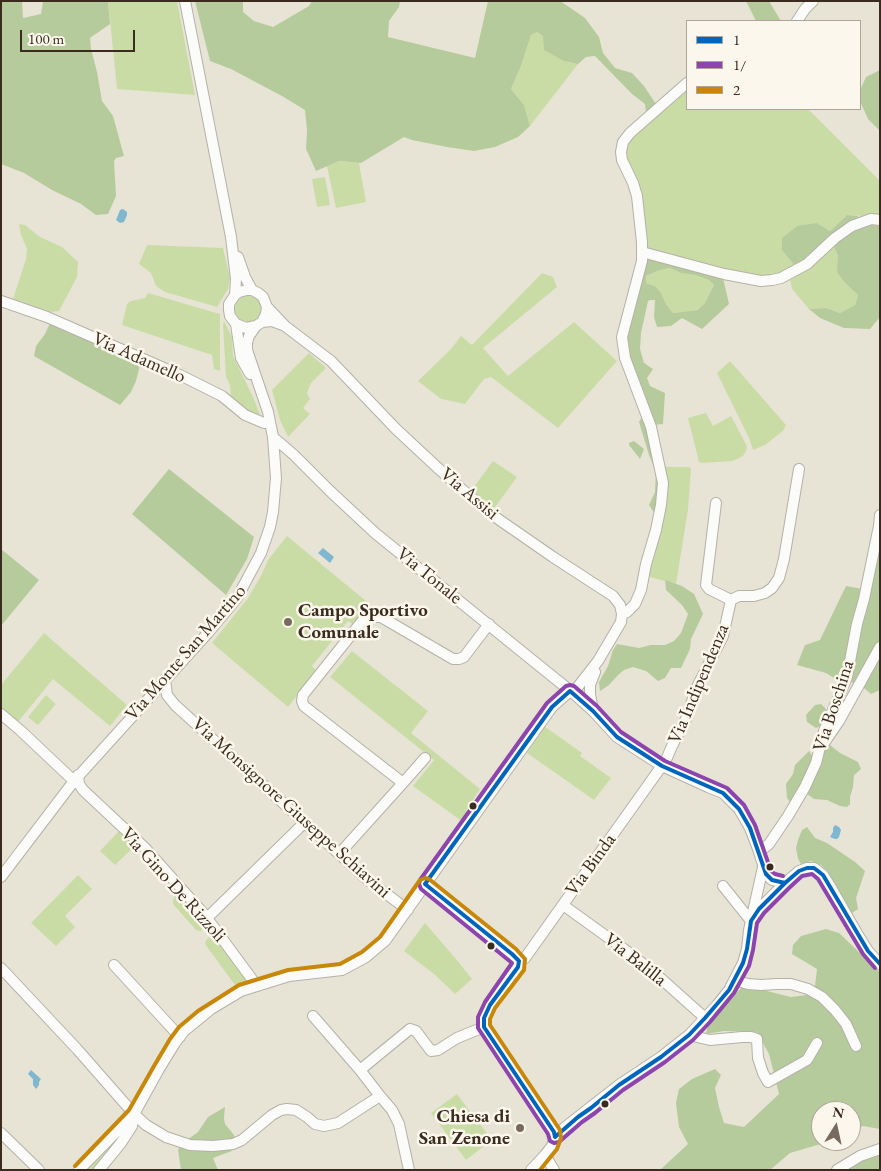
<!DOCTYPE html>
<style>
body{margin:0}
#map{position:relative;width:881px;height:1171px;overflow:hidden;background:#e7e4d6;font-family:"EB Garamond",serif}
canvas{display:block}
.frame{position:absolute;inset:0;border:2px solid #3b2a1e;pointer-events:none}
.legend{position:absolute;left:686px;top:20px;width:175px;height:90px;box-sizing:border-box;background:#fbf7ec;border:1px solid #aea59a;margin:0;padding:6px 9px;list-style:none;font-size:15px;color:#3b2a1e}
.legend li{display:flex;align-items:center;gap:10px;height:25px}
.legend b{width:25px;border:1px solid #aea59a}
.north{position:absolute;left:811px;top:1101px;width:50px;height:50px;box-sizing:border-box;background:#fbf7ec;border:1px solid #aea59a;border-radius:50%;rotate:10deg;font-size:14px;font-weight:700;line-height:20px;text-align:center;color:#3b2a1e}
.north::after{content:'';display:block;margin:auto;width:18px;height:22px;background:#776b5e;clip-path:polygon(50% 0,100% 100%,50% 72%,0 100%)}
.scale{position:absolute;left:20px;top:30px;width:115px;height:22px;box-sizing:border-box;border:2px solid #3b2a1e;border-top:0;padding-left:6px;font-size:15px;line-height:18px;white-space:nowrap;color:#3b2a1e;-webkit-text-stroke:4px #fbf7ec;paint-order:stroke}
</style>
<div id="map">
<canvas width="881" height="1171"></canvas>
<div class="frame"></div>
<ul class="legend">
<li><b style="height:6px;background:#0065bd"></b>1</li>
<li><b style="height:6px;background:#8e44ad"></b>1/</li>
<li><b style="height:6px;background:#c88708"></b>2</li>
</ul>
<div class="north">N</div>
<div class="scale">100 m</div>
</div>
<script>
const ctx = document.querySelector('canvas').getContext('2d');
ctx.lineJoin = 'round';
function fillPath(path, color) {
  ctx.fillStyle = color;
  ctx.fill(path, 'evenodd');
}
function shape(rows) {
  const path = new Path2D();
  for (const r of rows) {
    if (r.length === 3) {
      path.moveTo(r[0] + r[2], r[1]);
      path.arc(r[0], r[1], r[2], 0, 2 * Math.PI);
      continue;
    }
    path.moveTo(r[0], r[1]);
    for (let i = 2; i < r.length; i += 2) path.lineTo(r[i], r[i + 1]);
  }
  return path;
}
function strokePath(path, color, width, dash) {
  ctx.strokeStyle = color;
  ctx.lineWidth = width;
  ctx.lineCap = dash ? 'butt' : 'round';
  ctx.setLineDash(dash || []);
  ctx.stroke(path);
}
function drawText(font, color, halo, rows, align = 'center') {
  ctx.font = font + ' "EB Garamond",serif';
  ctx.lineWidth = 5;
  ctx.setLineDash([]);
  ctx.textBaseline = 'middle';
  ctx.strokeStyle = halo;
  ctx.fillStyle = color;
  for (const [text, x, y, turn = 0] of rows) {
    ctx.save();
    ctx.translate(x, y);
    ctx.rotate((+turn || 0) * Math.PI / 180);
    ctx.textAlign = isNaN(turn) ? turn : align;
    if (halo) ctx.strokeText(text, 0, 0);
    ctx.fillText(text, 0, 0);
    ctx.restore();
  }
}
fillPath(shape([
 [108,1,177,1,195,95,117,89],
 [537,32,543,36,564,61,578,64,530,126,524,105,511,89,521,66,531,35],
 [687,89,687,109,808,109,880,181,880,217,847,215,830,231,817,223,796,267,771,277,729,271,644,250,624,151,627,142],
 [339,161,359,163,366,202,336,208,327,166],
 [325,177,330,205,317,207,312,179],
 [19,224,25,225,40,237,62,247,78,262,77,277,59,311,51,312,13,299,26,259,27,249,21,235],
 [147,245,223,248,230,278,228,289,217,307,165,292,156,286,151,273,139,264],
 [834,247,838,256,845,283,858,295,855,305,840,313,826,308,809,309,792,289,790,280,811,267],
 [670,268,681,273,696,274,709,280,714,285,704,304,696,310,673,313,666,304,661,293,655,286,646,283,646,276,660,270],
 [542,273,553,277,557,287,483,348,508,376,574,322,617,361,558,428,491,377,484,379,465,404,441,399,418,381,451,349,461,336,472,345],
 [148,293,220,314,220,371,214,369,212,355,122,325,127,304,131,301,145,298],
 [248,309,13],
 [224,321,232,337,233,356,253,397,260,414,256,415,250,413,238,404,231,396,230,385,226,377,223,325],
 [309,353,326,368,311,383,307,393,310,399,303,408,310,414,288,437,280,420,272,390],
 [730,361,786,425,783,431,765,445,753,450,749,438,717,373],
 [706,413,713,426,731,416,747,446,746,451,743,456,733,461,702,463,699,462,688,418],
 [493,461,517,477,493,510,471,491],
 [665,467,689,467,691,469,688,510,676,584,650,577,649,567,663,468],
 [287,536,377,610,370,610,362,614,354,625,348,621,312,666,317,671,288,707,212,643,248,598,262,574,268,560],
 [44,633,127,705,110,726,53,679,18,722,1,708,1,685],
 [352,651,428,711,411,733,480,789,466,811,469,813,463,822,413,786,434,760,330,677],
 [46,695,56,704,38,725,28,717],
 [544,726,582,753,580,756,611,778,594,800,527,753],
 [120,830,136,845,115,865,100,851],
 [78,875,92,889,65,916,75,927,56,946,31,923],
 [180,891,206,924,206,926,201,931,196,930,173,904,173,900,176,894],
 [425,923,456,959,472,979,455,994,434,974,404,951],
 [213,935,246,981,235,985,205,944,206,940],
 [457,1094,492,1140,466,1160,431,1113],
 [119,1136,121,1137,95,1170,84,1170]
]), '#cadca6');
fillPath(shape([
 [1,1,22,1,23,18,41,14,43,1,108,1,110,24,90,38,91,49,97,72,102,101,113,116,124,156,116,158,114,161,116,196,108,214,96,215,81,204,52,190,24,173,1,164],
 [195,1,243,1,243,12,254,21,273,27,309,6,312,1,400,1,399,7,389,21,388,37,475,58,488,1,560,1,572,9,585,18,599,37,603,53,615,68,632,73,644,86,656,104,646,113,645,104,632,94,595,56,586,57,578,64,564,61,544,50,543,36,537,32,531,35,521,66,511,89,524,105,530,126,518,137,495,147,474,151,447,147,412,140,404,137,361,163,339,161,316,171,306,149,307,130,305,110,282,96,231,69,210,61],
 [746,1,769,1,781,21,756,21],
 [880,70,880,131,868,119,860,101,861,88,866,77],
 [847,215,859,216,833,236,796,267,782,250,782,238,797,226,817,223,830,231],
 [872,225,880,226,880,317,870,329,844,328,820,318,809,309,826,308,840,313,855,305,858,295,845,283,837,272,838,256,834,247,848,234,858,228],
 [648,255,723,278,729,304,702,329,682,318,671,326,657,327,654,317,655,300,650,300,648,301,641,333,640,349,644,363,653,369,647,378,650,386,665,393,663,424,654,425,650,418,646,400,632,369,626,337],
 [670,268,681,273,696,275,709,280,714,285,704,304,697,310,673,313,666,304,661,293,655,286,646,283,646,276,660,270],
 [49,325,56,325,140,365,136,381,131,392,120,405,34,356,36,346,45,334],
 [643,415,659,476,655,514,649,505,655,492,656,472,649,455,639,422],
 [634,441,644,449,640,459,629,445,629,443],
 [169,469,254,537,247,559,226,595,132,514],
 [880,540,880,690,871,694,858,683,839,681,826,673,797,665,805,645,820,640,846,586,869,590],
 [1,549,39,580,1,626],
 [665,580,682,586,694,594,703,614,691,639,690,649,681,668,671,668,665,678,658,681,646,671,633,667,624,670,618,675,609,685,600,691,599,682,608,666,613,650,617,644,639,648,651,645,665,645,674,641,681,633,688,614,682,605,666,590],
 [821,704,825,708,827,713,821,726,816,728,807,722,806,715,815,705],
 [830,745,840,753,858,762,861,769,854,775,853,787,850,797,850,804,847,807,840,806,827,800,814,799,807,794,807,791,826,748],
 [809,751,813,757,807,774,791,803,787,798,786,784,793,774,795,765],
 [807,827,815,838,827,843,855,862,865,871,856,898,858,909,852,913,827,871,821,865,811,861,801,864,798,859,796,848,798,840,802,830],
 [826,929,839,933,880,972,880,1129,863,1126,851,1132,851,1111,821,1111,821,1141,831,1141,790,1153,770,1170,660,1170,688,1144,679,1127,676,1103,679,1089,692,1079,715,1069,721,1075,715,1088,719,1107,724,1123,744,1127,779,1094,769,1054,757,1032,724,1031,706,1034,708,1024,742,987,759,989,791,997,814,994,817,969,792,954,793,945,801,936],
 [225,1107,224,1118,225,1124,234,1135,235,1140,214,1143,187,1140,198,1132,208,1117],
 [180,1146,230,1148,232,1151,213,1158,218,1170,181,1170,178,1150],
 [878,1155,880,1155,880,1170,846,1170,860,1161]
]), '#b6cb9c');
fillPath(shape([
 [123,209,127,212,127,215,124,222,120,223,116,220,120,210],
 [323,548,334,557,330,563,318,553],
 [835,825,839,827,841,830,839,837,837,839,835,839,830,837,833,832,833,828],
 [31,1070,41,1079,39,1082,39,1085,36,1089,33,1085,33,1079,28,1074]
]), '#7eb7cf');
const minor = shape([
 [185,1,231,237,236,279,235,295],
 [797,21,805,9,813,1],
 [642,252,724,274,761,281,772,280,781,278,807,264,835,238,852,226,871,219,880,220],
 [238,257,245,277,252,290],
 [1,301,47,317,180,375,222,396,245,415,264,423,270,423],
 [267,307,285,326,331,361,396,429,440,470,488,512,553,557,613,596,620,605,622,614,621,622,598,661,573,693],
 [262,322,266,314,267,307,263,297,258,293,252,290,247,290,239,292,235,295,229,304,229,310,230,316,236,324,246,328,256,326,262,322,272,321,283,325],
 [236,324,241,358,250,374],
 [273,437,294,455,330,491,375,533,573,693,593,711,617,737,662,766,708,787,723,793,739,809,750,828,758,849,766,874,772,880,785,883],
 [716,503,706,585,709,589,731,600],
 [622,614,627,612,635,604,641,590,646,564,656,530,661,505,663,483,651,427,625,358,622,337,642,261,642,242,637,196,633,183,622,160,621,152,623,142,630,133,687,83],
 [165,679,167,695,175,705,369,881,408,910],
 [593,711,590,694,590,685,595,672],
 [1,714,20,730,74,781],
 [824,743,839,721,880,647],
 [78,775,79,784,83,790,146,849,204,914,257,986],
 [403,783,425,758],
 [758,849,764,848,769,844,788,816,805,787,816,763,824,731,847,677,857,624,864,599,879,526,880,515],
 [339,854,403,783,304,706,302,701,303,695,363,620,372,617,381,617,453,659,459,659,464,657,489,624],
 [1,877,74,781,207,634,237,598,261,553,270,527,273,512,276,478,273,437,268,412,247,350,247,343,249,336,256,326],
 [425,884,512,954,519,961],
 [723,886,751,921],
 [563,905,624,949,657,975,705,1018],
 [207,918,304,823],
 [753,918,759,909,785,883,799,871,807,868,814,868,823,875,830,886,858,935,868,951,880,964],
 [519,961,525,958,666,760,672,746,686,719,697,687,723,636,731,600,739,596,754,596,765,593,772,588,779,578,784,559,799,469],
 [519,961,518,967,490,1005,484,1018,484,1027,554,1132,555,1137],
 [114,965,180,1037],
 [1,968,77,1049,134,1114,146,1125,166,1137,190,1145,213,1146,233,1144,242,1140,272,1115,281,1110,287,1109,296,1110,307,1117,315,1124,324,1126,338,1123,380,1096],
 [734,980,748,984,761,985,777,984,791,984,808,989,822,997,835,1010,846,1024,856,1046],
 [313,1016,360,1070,380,1096,392,1110,399,1124,409,1170],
 [689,1035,710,1040,742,1037,751,1037,757,1039,758,1058,763,1073,768,1082,807,1060,817,1043],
 [360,1070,410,1029,416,1031,431,1051,438,1050,457,1038,484,1027],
 [1,1133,39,1170],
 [545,1155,554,1170],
 [79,1170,134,1114,159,1069,175,1043,184,1031,211,1009,241,991,289,976,342,970,366,957,385,941,552,707,570,691],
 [99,1170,121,1143,132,1126,133,1115],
 [531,1170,545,1155,552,1146,555,1137,564,1128,619,1085,661,1057,689,1035,717,1005,729,990,743,963,747,949,749,930,763,867],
 [837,1170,860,1156,880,1149]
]);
strokePath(minor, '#b4b1a7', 12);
strokePath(minor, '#fbfbf9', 10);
strokePath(shape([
 [570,691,593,711,617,737,662,766,723,793,739,809,750,828,766,874,772,880,785,883,759,909,751,921,747,949,743,963,729,990,705,1018,689,1035,661,1057,619,1085,591,1108,578,1117,555,1137,554,1132,484,1027,484,1018,490,1005,518,967,519,961,512,954,425,884,552,707,570,691],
 [785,883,799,871,807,868,814,868,823,875,868,951,880,964]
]), '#0065bd', 4);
strokePath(shape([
 [783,876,775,874,771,871,755,825,744,805,727,788,665,761,621,732,597,706,574,686,570,685,566,686,547,703,420,880,419,884,421,889,512,963,485,1002,478,1017,478,1028,548,1134,550,1141,554,1143,559,1142,582,1122,595,1113,623,1090,665,1062,693,1040,710,1022,734,993,749,966,753,950,757,923,764,913,789,888,802,876,812,874,818,879,863,954,875,968]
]), '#8e44ad', 4);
strokePath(shape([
 [75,1166,129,1110,154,1066,170,1039,179,1027,198,1011,239,985,288,970,340,964,362,952,380,937,420,880,425,878,429,879,516,949,525,959,524,970,495,1008,490,1019,490,1025,560,1130,561,1138,557,1149,540,1170]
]), '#c88708', 4);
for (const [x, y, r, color] of [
 [288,622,5,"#776b5e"],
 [473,806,4.5,"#3b2a1e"],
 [770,867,4.5,"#3b2a1e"],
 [491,946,4.5,"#3b2a1e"],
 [605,1104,4.5,"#3b2a1e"],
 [520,1128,5,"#776b5e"]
]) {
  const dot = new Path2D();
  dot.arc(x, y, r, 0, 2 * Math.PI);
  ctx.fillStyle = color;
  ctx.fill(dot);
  strokePath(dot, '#fbf7ec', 2);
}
drawText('19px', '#3b2a1e', '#fbf7ec', [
 ["Via Adamello",139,358,24],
 ["Via Assisi",469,494,40],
 ["Via Tonale",429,576,39],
 ["Via Monte San Martino",186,653,-49],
 ["Via Indipendenza",699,684,-67],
 ["Via Boschina",834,706,-72],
 ["Via Monsignore Giuseppe Schiavini",291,808,42],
 ["Via Binda",591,865,-54],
 ["Via Gino De Rizzoli",173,885,48],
 ["Via Balilla",635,960,38]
]);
drawText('bold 19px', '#3b2a1e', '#fbf7ec', [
 ["Campo Sportivo",298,611],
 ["Comunale",298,633],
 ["Chiesa di",510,1117,"right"],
 ["San Zenone",510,1139,"right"]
], 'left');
</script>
